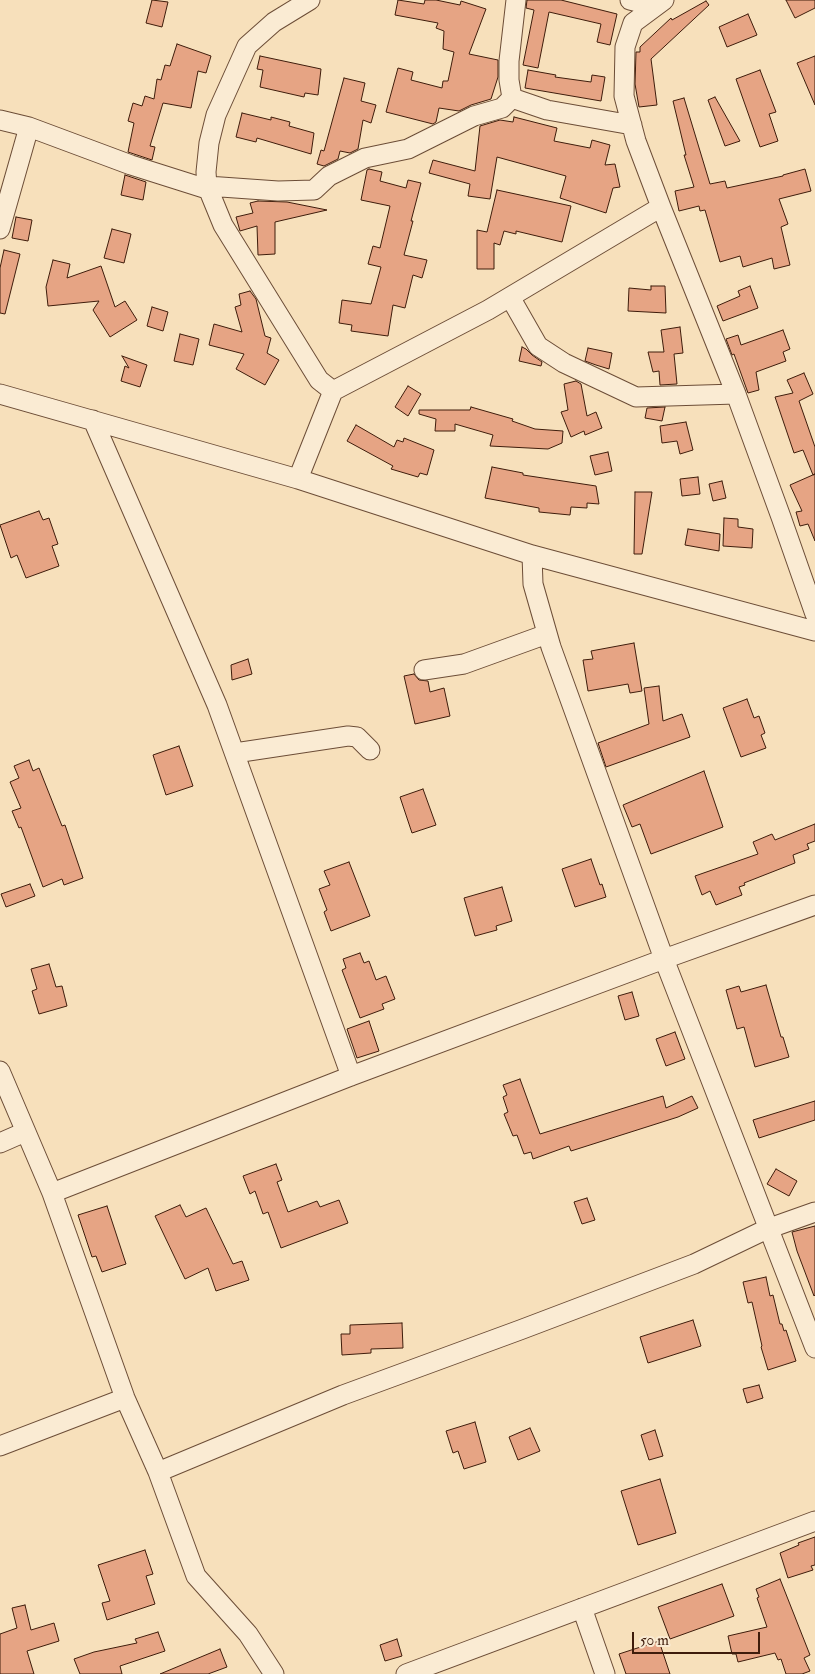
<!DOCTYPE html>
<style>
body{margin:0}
#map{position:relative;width:815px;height:1674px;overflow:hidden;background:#f7e0bb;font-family:"IM FELL Double Pica",serif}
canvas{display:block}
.scale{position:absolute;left:632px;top:1632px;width:128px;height:22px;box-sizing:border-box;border:2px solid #3e1c0b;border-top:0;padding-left:6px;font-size:15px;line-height:18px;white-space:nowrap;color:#3e1c0b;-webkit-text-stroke:4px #faebd3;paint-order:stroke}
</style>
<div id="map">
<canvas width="815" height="1674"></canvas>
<div class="scale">50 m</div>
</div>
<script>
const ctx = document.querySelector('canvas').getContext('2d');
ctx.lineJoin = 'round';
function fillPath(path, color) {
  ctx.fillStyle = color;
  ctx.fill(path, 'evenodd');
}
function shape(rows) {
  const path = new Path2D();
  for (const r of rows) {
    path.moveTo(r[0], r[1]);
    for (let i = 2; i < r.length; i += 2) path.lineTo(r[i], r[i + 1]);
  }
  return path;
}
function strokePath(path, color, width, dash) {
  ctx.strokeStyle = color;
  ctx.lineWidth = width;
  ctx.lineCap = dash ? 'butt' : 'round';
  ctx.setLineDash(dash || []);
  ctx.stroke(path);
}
const building = shape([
 [152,0,168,2,162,27,146,23,152,0],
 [398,0,424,4,425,0,436,0,460,5,461,1,486,9,469,54,498,60,498,77,491,99,471,105,459,111,439,108,436,122,433,124,386,112,398,68,413,72,411,80,442,88,443,81,448,81,454,52,443,49,444,31,436,28,438,23,395,15,398,0],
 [527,0,561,0,617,14,610,45,597,42,601,24,549,12,538,68,523,65,534,10,526,8,527,0],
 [786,0,815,0,815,8,795,18,786,0],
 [706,1,709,5,651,59,657,105,639,107,635,84,636,52,640,52,640,47,671,18,672,20,706,1],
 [748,14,757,35,727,47,719,27,748,14],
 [177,44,211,56,206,73,198,71,191,108,163,103,150,146,155,147,152,160,128,152,134,123,128,121,133,103,142,106,145,96,154,99,157,79,161,80,165,65,170,66,177,44],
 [260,56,321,69,318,95,305,93,304,97,260,87,263,70,257,69,260,56],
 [815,56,815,105,797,63,815,56],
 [528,70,556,75,555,77,591,82,592,75,605,77,601,101,525,88,528,70],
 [760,70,776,112,769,114,778,141,760,147,736,79,760,70],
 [344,78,365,83,361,101,376,105,371,123,363,120,358,149,350,153,340,151,338,159,324,166,317,164,321,150,324,151,344,78],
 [715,97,740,141,725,146,708,100,715,97],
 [684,98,710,184,725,181,727,188,783,176,783,175,805,169,811,191,779,199,788,224,781,227,790,265,774,269,772,258,743,267,740,256,720,262,705,210,700,211,699,206,679,211,675,191,694,187,684,155,686,155,673,101,684,98],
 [242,113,271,120,271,117,290,122,289,126,314,133,311,154,257,138,256,142,236,137,242,113],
 [514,117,557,128,554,141,590,148,592,140,610,145,605,165,615,164,620,187,613,188,606,213,560,198,566,176,497,157,490,199,468,196,470,184,429,173,433,160,475,171,480,126,500,120,513,122,514,117],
 [369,169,382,172,380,181,406,188,408,180,421,183,411,221,413,221,404,255,427,260,422,278,413,275,405,308,393,305,388,336,351,331,352,325,339,323,342,300,371,304,381,267,368,264,373,246,380,248,390,206,361,200,367,170,369,169],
 [125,175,146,182,143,200,121,195,125,175],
 [497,190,571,206,562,242,516,231,516,234,504,231,500,245,494,243,494,269,477,269,477,230,487,232,497,190],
 [258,201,287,202,327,210,275,222,275,254,258,255,257,226,240,231,236,217,253,213,250,203,258,201],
 [16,217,32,220,28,241,12,238,16,217],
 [112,229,131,234,124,263,104,258,112,229],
 [4,250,20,254,5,314,0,313,0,268,4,250],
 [53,260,70,264,67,278,101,266,115,307,125,301,137,320,110,337,93,310,99,301,48,306,46,287,53,260],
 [651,286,665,286,666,313,628,311,629,288,651,290,651,286],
 [750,286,758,308,723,321,717,306,740,296,738,291,750,286],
 [250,291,256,299,265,336,271,338,267,353,279,360,265,385,236,369,244,354,209,345,214,324,242,332,235,307,241,305,239,294,250,291],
 [152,307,168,312,163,331,147,326,152,307],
 [680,327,683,353,674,354,677,384,660,385,659,371,653,372,648,352,664,352,661,330,680,327],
 [783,330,790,349,783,352,786,361,756,372,759,390,748,393,734,354,732,355,726,339,738,335,741,345,783,330],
 [180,334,199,339,193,365,174,361,180,334],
 [522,347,526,349,532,355,542,362,541,366,519,361,522,347],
 [588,348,612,353,609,369,596,365,585,361,588,348],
 [122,356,147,365,140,387,121,381,125,366,129,368,122,356],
 [804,373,813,394,799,401,815,447,815,474,813,475,803,450,794,453,775,397,793,393,787,380,804,373],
 [576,381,581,384,587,416,596,412,602,428,585,435,584,431,571,437,561,412,568,410,564,384,576,381],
 [408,386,421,394,408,416,395,407,408,386],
 [471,407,513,419,512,421,535,429,563,431,562,443,548,449,490,446,493,435,455,424,455,431,435,431,436,419,419,414,419,410,470,410,471,407],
 [665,407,662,421,645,418,647,408,665,407],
 [686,422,693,450,680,454,677,441,662,443,660,426,686,422],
 [356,425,394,447,397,440,403,442,404,438,434,450,427,475,420,473,418,477,391,469,393,466,347,441,356,425],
 [608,452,612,471,595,475,590,456,608,452],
 [492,467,523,473,523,475,596,486,599,504,587,503,587,508,571,507,570,515,539,512,539,508,485,498,492,467],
 [815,474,815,541,808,524,800,526,796,512,802,511,790,485,815,474],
 [698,477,700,494,682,496,680,479,698,477],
 [722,481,726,498,713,501,709,484,722,481],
 [635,492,652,492,642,554,634,554,635,492],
 [39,511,43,520,49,518,58,544,52,546,59,566,26,578,17,555,11,558,0,525,39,511],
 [724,518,738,519,738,527,753,529,752,548,723,546,724,518],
 [688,529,720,534,719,551,685,545,688,529],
 [634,643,642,691,630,693,628,684,588,691,583,660,593,659,591,651,634,643],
 [248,659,252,674,232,680,231,665,248,659],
 [414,674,419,680,428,681,430,692,444,688,450,716,415,724,404,676,414,674],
 [659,686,663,721,682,714,690,737,606,767,598,743,649,724,644,688,659,686],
 [747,699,754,718,759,716,765,733,761,735,766,748,741,757,723,708,747,699],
 [179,746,193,786,166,795,153,755,179,746],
 [29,760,33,771,39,768,62,826,65,825,83,878,64,885,62,879,43,887,21,827,19,828,12,811,21,808,10,782,19,778,14,766,29,760],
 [704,771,723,827,651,854,640,824,632,827,623,805,704,771],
 [423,789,436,825,412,833,400,797,423,789],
 [815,824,815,841,807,844,809,849,793,855,795,863,744,883,745,885,739,887,742,895,716,905,710,891,702,895,695,876,758,854,753,842,772,834,775,840,815,824],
 [591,859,600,885,602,884,606,897,575,907,562,869,591,859],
 [349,862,370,916,331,931,324,912,327,910,319,889,330,885,324,871,349,862],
 [30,884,35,896,6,907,1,894,30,884],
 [502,887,512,921,496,926,497,930,475,936,464,898,502,887],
 [360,953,364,963,369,961,376,980,386,976,395,999,382,1004,384,1009,360,1018,342,970,346,968,343,959,360,953],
 [49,964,56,987,62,986,67,1006,39,1014,32,991,37,989,31,969,49,964],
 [766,985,781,1037,783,1037,789,1057,755,1067,744,1027,737,1029,726,990,739,986,741,992,766,985],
 [632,992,639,1016,625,1020,618,996,632,992],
 [369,1021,379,1051,357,1058,347,1029,369,1021],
 [675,1032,685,1059,666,1066,656,1039,675,1032],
 [520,1079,540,1134,663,1096,666,1108,692,1096,698,1108,678,1117,571,1151,569,1146,533,1159,531,1152,524,1154,517,1135,513,1136,504,1114,508,1112,503,1097,507,1095,503,1085,520,1079],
 [815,1101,815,1120,759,1138,753,1120,815,1101],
 [276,1164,282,1180,277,1182,288,1212,317,1201,320,1207,339,1200,348,1223,281,1248,268,1212,263,1214,255,1191,250,1194,243,1176,276,1164],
 [776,1169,797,1181,789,1196,767,1184,776,1169],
 [587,1198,595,1220,582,1224,574,1202,587,1198],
 [180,1205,186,1217,206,1208,233,1264,242,1261,249,1280,216,1291,208,1268,185,1279,155,1216,180,1205],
 [107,1206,126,1264,102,1272,96,1256,92,1257,78,1215,107,1206],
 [815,1226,815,1295,814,1296,797,1251,792,1232,815,1226],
 [766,1277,770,1296,773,1295,780,1324,782,1324,784,1331,786,1330,796,1361,768,1370,761,1347,762,1346,752,1302,748,1303,743,1282,766,1277],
 [693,1320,701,1346,648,1363,640,1337,693,1320],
 [402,1323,403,1348,371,1349,371,1353,342,1355,341,1334,350,1334,350,1325,402,1323],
 [759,1385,763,1398,747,1403,743,1389,759,1385],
 [475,1422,486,1462,464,1469,458,1451,453,1453,446,1431,475,1422],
 [530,1428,540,1451,518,1460,509,1437,530,1428],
 [655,1430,663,1456,649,1460,641,1435,655,1430],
 [660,1479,676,1533,638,1545,621,1491,660,1479],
 [815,1537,815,1565,811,1566,813,1570,788,1578,780,1553,799,1545,798,1543,815,1537],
 [145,1550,153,1574,146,1576,155,1604,107,1620,102,1603,110,1601,98,1565,145,1550],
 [780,1579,810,1655,804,1658,810,1671,802,1674,786,1674,781,1659,778,1660,775,1653,738,1662,736,1654,732,1654,728,1636,767,1627,757,1598,759,1597,756,1589,780,1579],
 [722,1584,734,1616,670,1639,658,1607,722,1584],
 [25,1605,31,1630,54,1623,59,1641,27,1651,34,1674,0,1674,0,1634,17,1628,12,1608,25,1605],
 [158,1632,165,1651,120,1666,122,1674,80,1674,74,1659,94,1652,137,1643,135,1639,158,1632],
 [397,1639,402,1656,385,1661,380,1645,397,1639],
 [659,1641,670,1674,626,1674,619,1654,659,1641],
 [220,1649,227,1667,208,1674,160,1674,220,1649]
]);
fillPath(building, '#e6a484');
strokePath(building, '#3e1c0b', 1);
const minor = shape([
 [310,0,274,22,247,46,216,115,209,143,206,172,207,186,223,225,319,380,333,391],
 [516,0,509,61,509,80,512,98,547,110,632,125],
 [630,0,654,6],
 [664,0,633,23,625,47,624,96,636,141,661,207,736,394,781,517,815,614],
 [0,120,29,127,131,165,210,190],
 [207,186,278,191,314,190,329,176,365,158,408,149,474,116,502,108,512,98],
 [0,229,29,127],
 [510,297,538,346,564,363,636,397,736,394],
 [0,394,298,479,532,555,815,631],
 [93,420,217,705,351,1076],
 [298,479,333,391,488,310,661,207],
 [532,555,533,584,551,647,664,959,815,1348],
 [424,670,464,664,547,634],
 [235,753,348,736,357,737,370,750],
 [0,1071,52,1193,125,1398,158,1472,196,1576,248,1634,274,1674],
 [0,1143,25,1132],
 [52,1193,351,1076,664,959,815,905],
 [0,1446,125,1398],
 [158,1472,343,1395,520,1330,694,1264,767,1229,815,1212],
 [582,1608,605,1674],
 [406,1674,815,1521]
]);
strokePath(minor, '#6c4d37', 21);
strokePath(minor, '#faebd3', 19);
</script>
